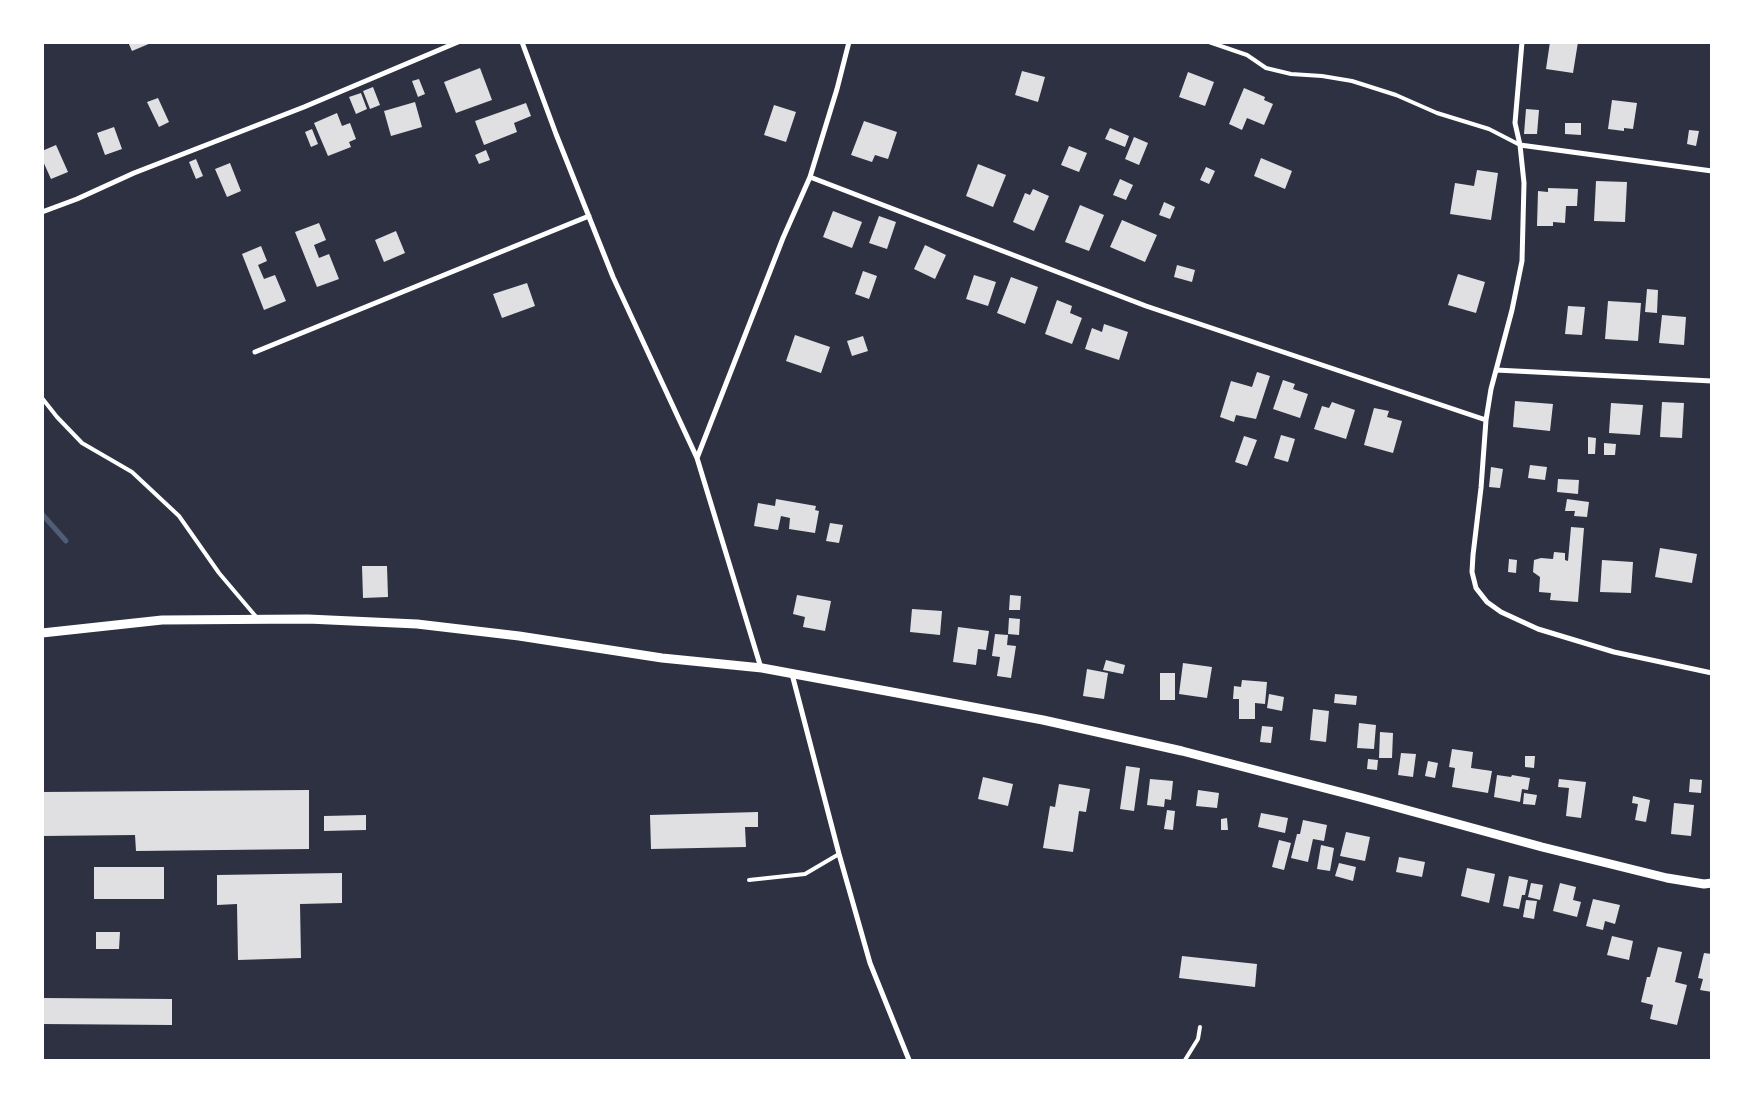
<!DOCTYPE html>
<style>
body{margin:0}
#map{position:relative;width:1754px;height:1103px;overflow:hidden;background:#2d3142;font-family:Manrope,sans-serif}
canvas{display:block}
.frame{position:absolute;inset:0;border:44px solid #fff;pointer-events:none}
</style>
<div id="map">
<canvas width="1754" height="1103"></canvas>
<div class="frame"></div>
</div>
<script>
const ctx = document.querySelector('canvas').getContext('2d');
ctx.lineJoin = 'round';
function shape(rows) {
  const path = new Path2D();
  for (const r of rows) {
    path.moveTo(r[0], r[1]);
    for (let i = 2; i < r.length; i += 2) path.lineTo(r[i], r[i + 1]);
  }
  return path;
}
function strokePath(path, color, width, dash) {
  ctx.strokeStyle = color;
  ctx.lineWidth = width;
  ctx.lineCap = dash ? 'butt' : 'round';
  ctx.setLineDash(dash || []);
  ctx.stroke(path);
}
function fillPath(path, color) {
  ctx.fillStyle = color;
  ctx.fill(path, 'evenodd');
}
strokePath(shape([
 [42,514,66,541]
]), '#4f5d75', 5);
fillPath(shape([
 [128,42,151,42,151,43,132,51],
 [1550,42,1578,42,1573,73,1546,69],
 [480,68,492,100,456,113,444,82],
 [1022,71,1045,77,1038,102,1015,95],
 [1188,72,1214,82,1205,106,1179,97],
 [419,79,425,94,418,97,412,81],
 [373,87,380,105,370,109,363,91],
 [1244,88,1265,97,1264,100,1273,104,1264,125,1247,118,1242,130,1229,124],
 [361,93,367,109,356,114,349,97],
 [158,98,169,122,159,127,147,102],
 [1612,100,1637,103,1633,129,1624,128,1624,131,1608,129],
 [415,102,422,127,391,136,384,111],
 [526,103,531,116,514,123,517,132,484,145,475,121],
 [774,105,796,112,786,142,764,135],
 [1526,109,1539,110,1537,134,1524,134],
 [337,113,342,126,350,123,356,139,349,142,351,147,328,156,314,123],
 [864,121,897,132,888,159,875,155,872,162,851,155],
 [1565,123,1581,123,1581,135,1565,134],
 [114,127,122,149,105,155,97,133],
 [1110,128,1129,136,1125,147,1105,139],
 [312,129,318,144,311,147,305,132],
 [1689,130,1699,131,1696,146,1687,144],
 [1134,137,1148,143,1139,165,1125,159],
 [56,145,68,172,51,179,42,159,42,151],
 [1069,146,1087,153,1079,172,1061,165],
 [486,150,490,160,479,164,475,155],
 [1261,158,1292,171,1285,189,1254,176],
 [196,159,203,176,196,179,189,162],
 [230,163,241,191,227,197,215,169],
 [978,164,1006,175,993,207,966,196],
 [1206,167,1215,171,1209,184,1200,180],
 [1477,170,1498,173,1491,220,1450,214,1455,183,1474,186],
 [1120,179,1133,185,1126,200,1113,195],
 [1596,181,1627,182,1625,222,1594,221],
 [1548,188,1578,189,1577,206,1566,206,1565,223,1553,222,1553,226,1537,226,1538,191,1548,192],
 [1033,189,1049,196,1034,231,1013,222,1025,193,1030,195],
 [1164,202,1175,207,1170,219,1159,215],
 [1080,205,1104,215,1089,251,1065,242],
 [833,211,862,222,852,248,823,237],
 [879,216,896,222,887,249,869,243],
 [1122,220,1157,235,1145,262,1110,247],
 [319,223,326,240,314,245,319,258,329,254,339,279,317,287,295,232],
 [396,231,405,253,384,262,375,240],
 [925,245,946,255,935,279,914,269],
 [261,246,267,261,258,265,264,279,275,275,286,301,264,310,242,254],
 [1177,265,1195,270,1192,282,1174,277],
 [863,271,877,276,869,299,855,294],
 [1458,274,1485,282,1476,313,1448,305],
 [974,275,996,282,988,306,966,299],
 [1011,277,1038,287,1025,324,997,313],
 [527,283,535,306,502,318,493,294],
 [1647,289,1658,290,1657,313,1645,312],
 [1057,300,1072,306,1070,313,1082,318,1072,344,1045,334],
 [1608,301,1641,303,1638,341,1605,339],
 [1568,306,1585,307,1582,335,1565,334],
 [1662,315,1686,317,1684,345,1659,343],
 [1104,324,1128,332,1119,360,1085,349,1092,328,1102,332],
 [795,335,830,347,821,373,786,361],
 [863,336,868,351,852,356,847,341],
 [1257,372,1270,376,1256,419,1236,415,1234,422,1220,417,1231,381,1252,387],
 [1283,380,1295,384,1293,389,1308,394,1300,418,1273,409],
 [1515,401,1553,404,1550,431,1513,427],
 [1332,402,1355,410,1346,439,1314,429,1322,406,1329,408],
 [1662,402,1684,403,1682,438,1660,437],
 [1611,403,1643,405,1640,435,1609,433],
 [1374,408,1389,411,1387,417,1402,421,1393,453,1364,445],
 [1281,435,1295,439,1288,462,1274,458],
 [1244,436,1257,440,1247,466,1235,462],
 [1588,437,1596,438,1595,454,1588,454],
 [1604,443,1616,444,1615,455,1604,455],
 [1530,465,1547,467,1545,480,1528,478],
 [1491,467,1503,469,1500,488,1489,487],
 [1558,479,1579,480,1578,494,1557,492],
 [776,499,816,506,815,510,819,511,815,533,789,529,790,518,781,516,778,530,754,526,758,503,775,506],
 [1567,499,1589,502,1587,517,1574,516,1575,511,1565,511],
 [830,523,843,525,839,543,826,541],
 [1571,527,1584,528,1578,602,1550,600,1551,593,1539,592,1540,577,1533,572,1534,560,1541,558,1553,559,1554,552,1565,553,1565,560,1568,561],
 [1660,548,1697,554,1692,583,1655,577],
 [1509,559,1517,560,1516,573,1508,572],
 [1602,560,1633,562,1631,593,1600,592],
 [362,566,387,566,388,597,363,598],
 [797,595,831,601,825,631,803,627,805,617,793,614],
 [1010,595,1021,596,1020,610,1009,610],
 [912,609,942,611,940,635,910,632],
 [1009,618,1020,619,1019,635,1008,634],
 [958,627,989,631,986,650,978,649,976,665,953,662],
 [995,634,1008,635,1007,645,1016,646,1011,678,997,676,1000,657,992,656],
 [1106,660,1125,665,1123,674,1103,670],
 [1183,663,1212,667,1207,698,1179,694],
 [1087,669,1108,673,1104,699,1083,696],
 [1160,673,1175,673,1175,700,1160,700],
 [1242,680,1267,682,1265,704,1255,703,1255,719,1239,719,1239,699,1233,699,1234,686,1241,687],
 [1269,694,1284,697,1282,711,1267,708],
 [1335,694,1357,696,1356,705,1334,703],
 [1313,709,1329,711,1326,742,1310,740],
 [1359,723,1376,725,1374,749,1357,748],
 [1262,726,1273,727,1271,743,1260,742],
 [1380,732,1393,733,1392,758,1379,758],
 [1452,749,1473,752,1471,768,1492,771,1488,793,1452,787,1455,768,1449,767],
 [1401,753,1416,754,1413,777,1398,775],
 [1525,756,1535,756,1534,768,1525,767],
 [1368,759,1378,760,1377,770,1367,769],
 [1428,761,1438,763,1435,778,1425,776],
 [1126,766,1140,768,1134,811,1120,809],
 [1497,775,1511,777,1512,775,1530,778,1528,790,1522,789,1520,802,1494,797],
 [983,777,1013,784,1008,806,978,799],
 [1150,779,1173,781,1171,800,1165,799,1164,807,1147,805],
 [1559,779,1586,782,1581,818,1566,816,1569,788,1558,787],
 [1690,779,1702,780,1701,793,1689,792],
 [1059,784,1090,789,1086,812,1079,811,1073,852,1043,848,1050,806,1055,807],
 [309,790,309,849,136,851,135,835,42,836,42,792],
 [1198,790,1219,793,1217,808,1196,806],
 [1524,793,1537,795,1535,805,1523,804],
 [1633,796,1650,800,1646,822,1635,820,1638,804,1632,803],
 [1674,803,1694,805,1691,836,1671,834],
 [1167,810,1175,811,1173,830,1164,829],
 [758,812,758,827,745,827,746,847,651,849,650,815],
 [1261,813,1288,818,1285,833,1258,827],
 [366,815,366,830,324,831,324,816],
 [1227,818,1228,830,1221,830,1221,819],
 [1303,820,1327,825,1324,841,1313,839,1308,862,1291,858,1297,834,1300,834],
 [1346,832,1370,837,1365,861,1340,856],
 [1279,840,1291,843,1284,870,1272,867],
 [1321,845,1334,848,1330,871,1317,869],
 [1399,857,1425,862,1422,877,1396,872],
 [1339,863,1356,867,1353,881,1335,876],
 [94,867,164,867,164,899,94,899],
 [1467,868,1495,874,1489,903,1461,896],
 [342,873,342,903,300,904,301,958,238,960,237,904,217,905,217,875],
 [1509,876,1528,880,1525,895,1522,895,1519,909,1503,906],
 [1531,883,1543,885,1540,900,1528,897],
 [1560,883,1576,887,1573,900,1581,902,1577,917,1553,911],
 [1593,899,1620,905,1615,924,1605,921,1603,930,1586,926],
 [1526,900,1537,901,1534,919,1523,917],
 [96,932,120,932,119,949,96,949],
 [1612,936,1633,941,1629,960,1607,955],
 [1658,947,1682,952,1675,982,1687,985,1677,1025,1650,1019,1653,1005,1641,1002,1647,977,1650,977],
 [1704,953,1712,954,1712,992,1700,990,1703,979,1698,978],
 [1182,956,1257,964,1255,987,1179,978],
 [42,998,172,999,172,1025,42,1024]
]), '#e0e0e3');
strokePath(shape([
 [1209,42,1247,55,1266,68,1291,74,1322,76,1352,81,1396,95,1437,113,1489,129,1520,145],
 [42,398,57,417,82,443,132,472,179,516,219,573,258,619],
 [749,880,805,874,839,854],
 [1185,1060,1198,1039,1200,1027]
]), '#fff', 4);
strokePath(shape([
 [522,42,556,134,613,277,697,458],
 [1522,42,1515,123,1520,145,1524,183,1522,261,1512,310,1491,389,1486,420,1481,488,1473,555,1472,572,1476,588,1487,602,1501,612,1538,629,1614,652,1712,673],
 [1520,145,1712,171],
 [810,177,1146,306,1486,420],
 [42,212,77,199,134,173,304,107,458,42],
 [255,352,589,216],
 [1496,370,1712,381],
 [761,668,697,458,783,238,810,177,837,89,849,42],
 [792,674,839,854,870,963,909,1060]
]), '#fff', 5);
strokePath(shape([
 [42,633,162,620,308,619,417,624,519,636,662,658,762,668,1043,720,1182,751,1363,798,1542,847,1667,878,1704,884,1712,883]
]), '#fff', 9);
</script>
